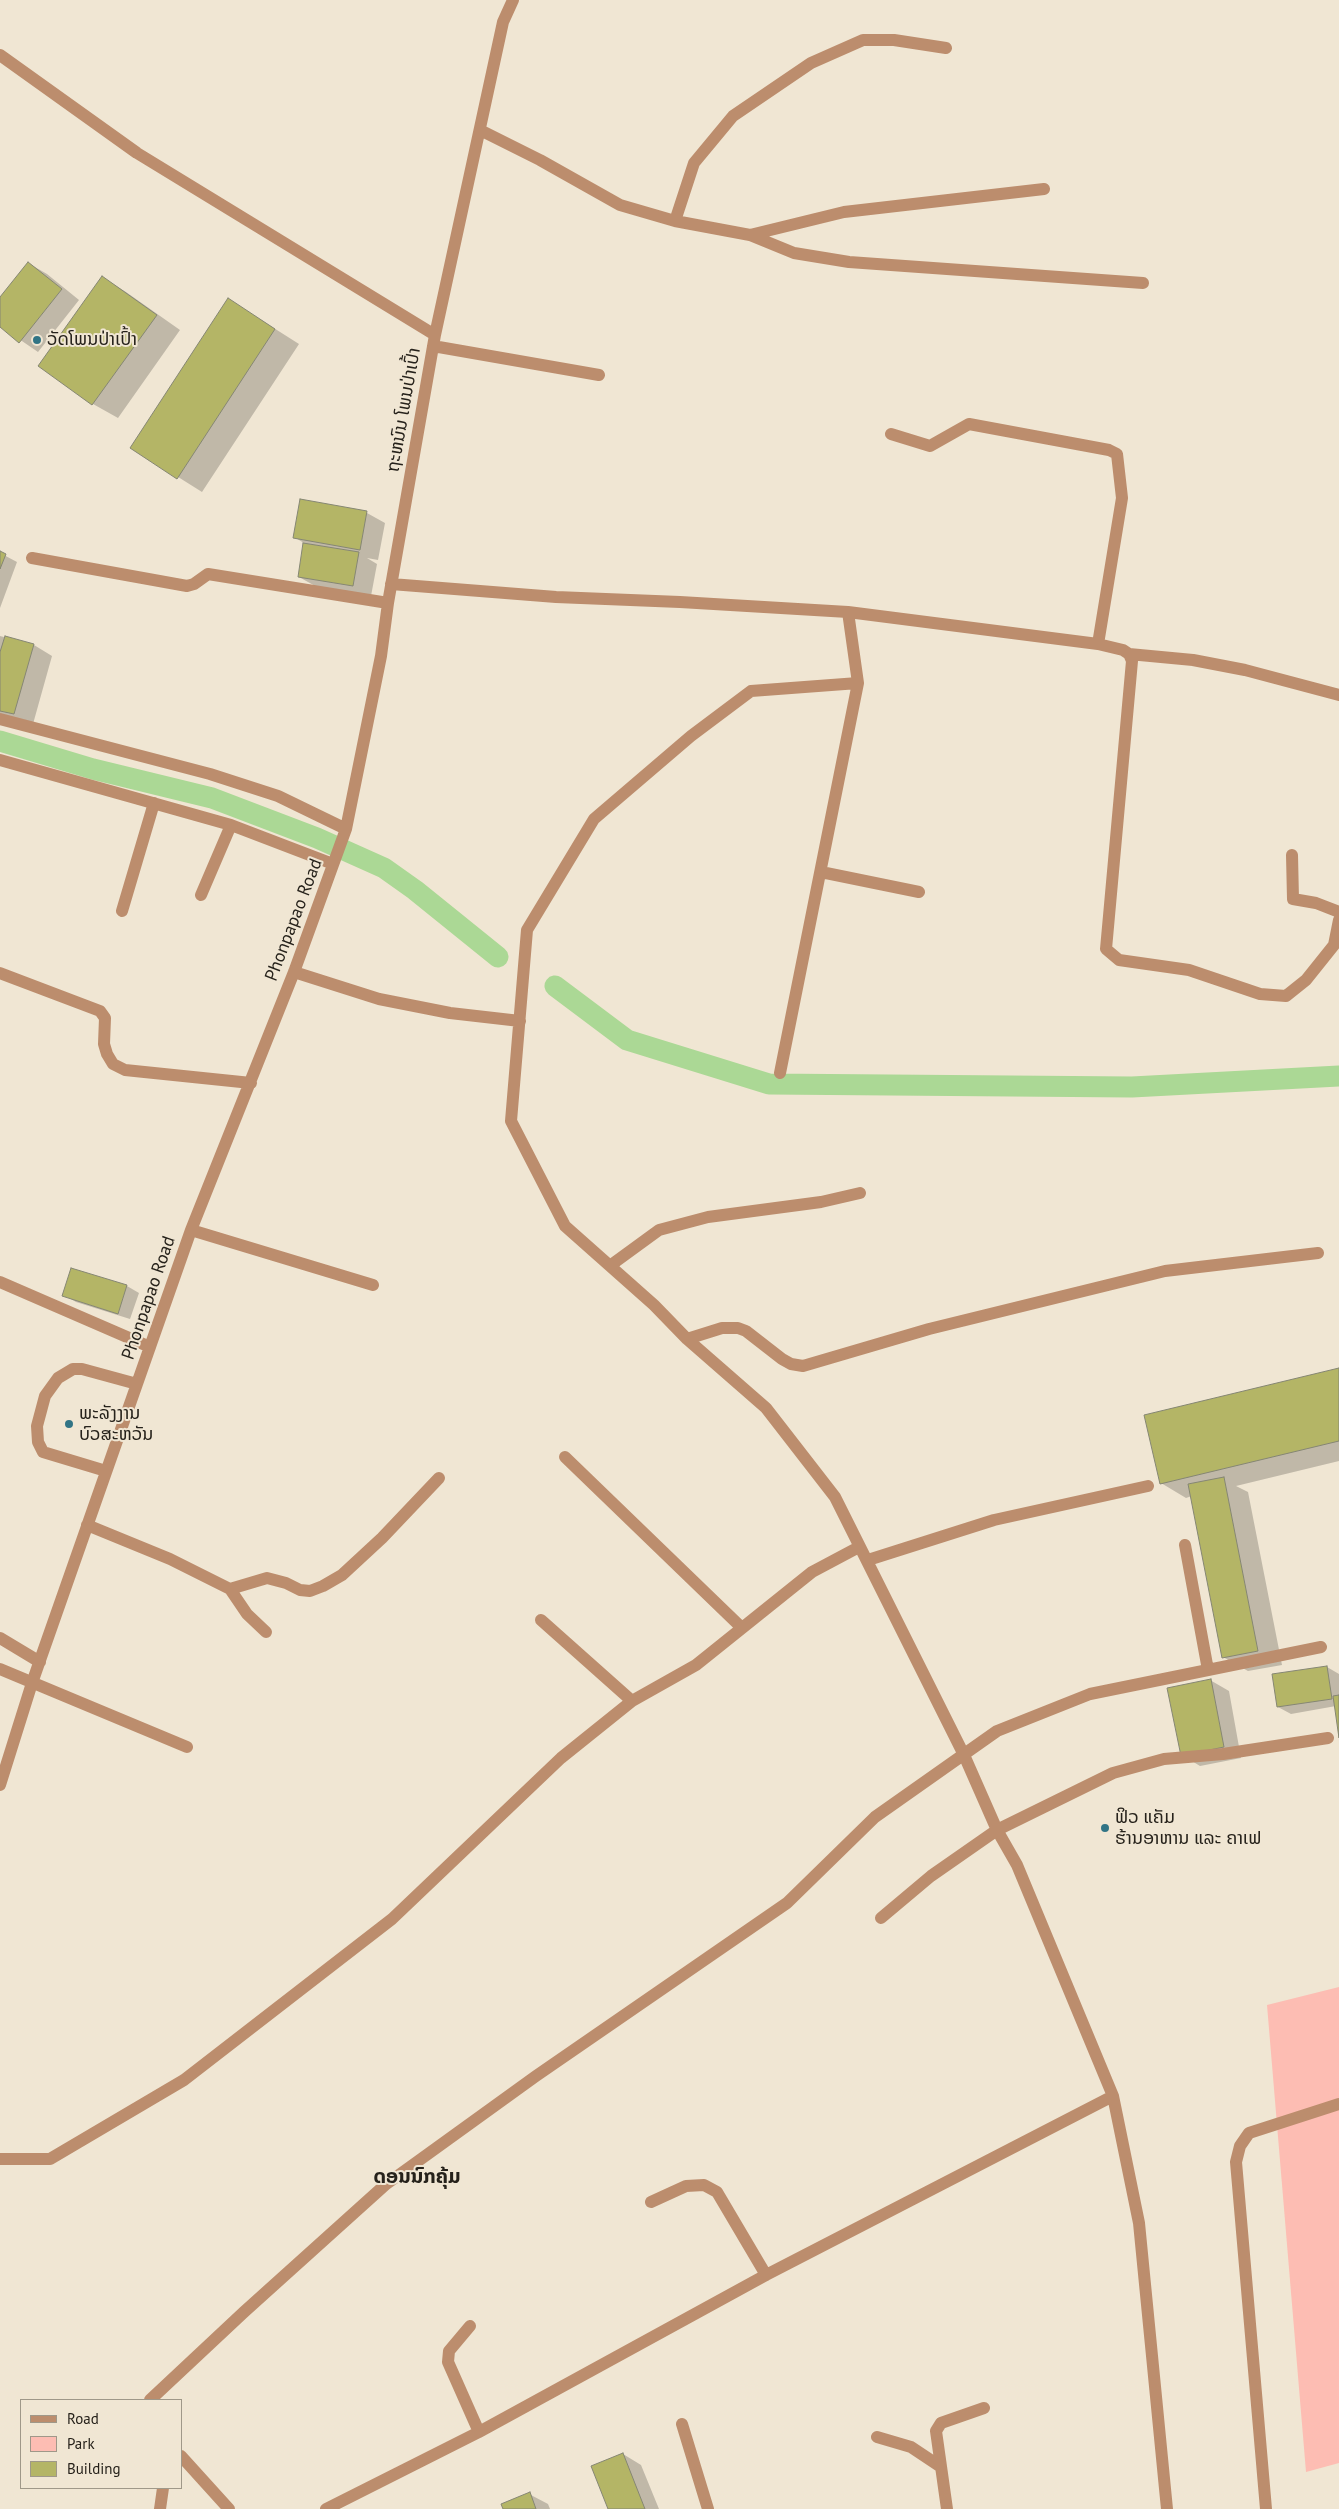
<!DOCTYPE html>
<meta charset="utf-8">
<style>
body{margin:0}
#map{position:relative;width:1339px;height:2509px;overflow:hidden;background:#f0e6d3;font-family:"PT Sans",sans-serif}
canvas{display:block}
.legend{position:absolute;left:20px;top:2399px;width:162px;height:90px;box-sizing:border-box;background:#f0e6d3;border:1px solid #9f9889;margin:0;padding:6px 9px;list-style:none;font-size:15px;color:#26221b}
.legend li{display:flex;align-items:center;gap:10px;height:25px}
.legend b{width:25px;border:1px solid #9f9889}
</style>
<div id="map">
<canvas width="1339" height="2509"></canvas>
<ul class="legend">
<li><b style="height:6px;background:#bc8d6d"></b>Road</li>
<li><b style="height:14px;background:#fdbdb3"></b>Park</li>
<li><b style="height:14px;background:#b4b566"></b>Building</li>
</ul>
</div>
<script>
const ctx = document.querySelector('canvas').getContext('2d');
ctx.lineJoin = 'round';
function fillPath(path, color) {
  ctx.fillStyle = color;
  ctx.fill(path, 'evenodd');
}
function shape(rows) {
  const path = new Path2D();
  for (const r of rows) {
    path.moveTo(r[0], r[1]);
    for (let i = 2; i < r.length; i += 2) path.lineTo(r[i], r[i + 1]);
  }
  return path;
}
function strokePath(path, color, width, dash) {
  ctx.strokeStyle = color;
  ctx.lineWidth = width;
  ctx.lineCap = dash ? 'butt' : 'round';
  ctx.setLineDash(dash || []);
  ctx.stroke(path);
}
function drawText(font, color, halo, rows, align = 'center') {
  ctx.font = font + ' "PT Sans","Noto Sans Lao",sans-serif';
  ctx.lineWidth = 4;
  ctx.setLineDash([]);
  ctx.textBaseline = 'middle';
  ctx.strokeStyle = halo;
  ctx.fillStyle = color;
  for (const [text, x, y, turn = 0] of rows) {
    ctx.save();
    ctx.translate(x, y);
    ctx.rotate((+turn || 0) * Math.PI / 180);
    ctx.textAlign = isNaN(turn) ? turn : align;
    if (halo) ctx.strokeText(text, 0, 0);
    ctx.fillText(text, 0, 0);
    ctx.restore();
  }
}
fillPath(shape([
 [1339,1987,1339,2463,1306,2472,1267,2005]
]), '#fdbdb3');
fillPath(shape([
 [28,263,47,274,79,300,38,352,0,326,0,299],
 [102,277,126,292,180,330,118,418,93,404,40,365],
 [228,299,299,344,202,492,132,448],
 [301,501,367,513,385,523,378,560,367,558,377,564,371,596,317,587,299,577,304,543,294,537],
 [0,553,17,562,0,608],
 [0,636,34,645,52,656,33,724,0,714],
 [72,1269,127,1286,139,1293,130,1319,76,1302,64,1295],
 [1339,1369,1339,1461,1236,1486,1248,1492,1282,1665,1248,1671,1223,1657,1192,1496,1186,1498,1161,1483],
 [1327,1667,1339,1674,1339,1729,1336,1706,1291,1714,1278,1707,1273,1675],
 [1210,1680,1229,1691,1241,1758,1200,1766,1182,1755],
 [623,2454,641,2465,659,2509,609,2509],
 [529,2494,548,2504,550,2509,504,2509]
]), '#0003');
strokePath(shape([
 [0,741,93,769,212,798,317,838,384,868,415,890,498,957],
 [555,986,627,1040,769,1084,1132,1087,1339,1076]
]), '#abd895', 21);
const building = shape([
 [28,262,62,289,19,343,0,327,0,297,28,262],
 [102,276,157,315,92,405,38,366,102,276],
 [228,298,275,329,177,479,130,448,228,298],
 [300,499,367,511,360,550,293,538,300,499],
 [303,543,359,552,353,586,298,577,303,543],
 [0,551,6,554,0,569,0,551],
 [5,636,34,644,14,714,0,711,0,652,5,636],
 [71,1268,127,1285,118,1314,62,1296,71,1268],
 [1339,1368,1339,1441,1160,1484,1144,1415,1339,1368],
 [1224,1477,1258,1651,1222,1658,1188,1484,1224,1477],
 [1327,1666,1332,1699,1277,1707,1272,1674,1327,1666],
 [1211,1679,1224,1747,1181,1756,1167,1688,1211,1679],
 [1339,1695,1339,1738,1333,1696,1339,1695],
 [623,2453,645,2509,608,2509,591,2466,623,2453],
 [530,2492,536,2509,503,2509,501,2504,530,2492]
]);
fillPath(building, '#b4b566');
strokePath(building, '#858673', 1);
strokePath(shape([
 [0,55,137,153,435,335],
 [480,130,540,160,620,205,675,221,750,235,794,253,849,262,1143,283],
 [675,221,694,163,733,116,811,63,863,40,894,40,946,48],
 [750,235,844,212,1044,189],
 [433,346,599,375],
 [891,434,930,446,969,424,1109,450,1117,454,1122,498,1098,644],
 [32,558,187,586,194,584,208,574,388,603],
 [391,584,556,597,680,602,848,612,1098,644,1123,650,1129,654,1193,660,1245,670,1339,695],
 [848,612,858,683,751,691,691,736,594,819,527,930,511,1121,565,1226,654,1305,687,1339,766,1408,835,1497,964,1755,997,1830,1017,1865,1113,2096,1139,2223,1167,2509],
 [1129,654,1132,661,1106,949,1119,960,1189,970,1260,994,1286,996,1306,980,1334,945,1339,920],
 [0,719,210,774,278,796,346,829],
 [0,760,231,825,333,864],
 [1292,855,1293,899,1316,903,1339,912],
 [821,872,919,892],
 [201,895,231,825],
 [122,911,154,803],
 [294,972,379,999,450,1013,520,1021],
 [0,973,100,1011,105,1018,104,1044,107,1054,113,1064,125,1070,251,1083],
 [780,1073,858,683],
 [191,1230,373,1285],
 [611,1265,659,1230,708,1217,821,1202,860,1193],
 [0,1282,150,1347],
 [687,1339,722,1328,738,1328,746,1331,782,1359,791,1364,803,1366,929,1329,1165,1271,1318,1253],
 [565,1457,742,1628],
 [106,1471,43,1452,38,1442,37,1426,45,1396,58,1378,73,1369,82,1369,137,1384],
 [87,1525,170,1559,230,1589,247,1614,266,1632],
 [1185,1545,1208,1670],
 [868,1560,994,1520,1148,1486],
 [230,1589,267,1578,286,1583,300,1590,310,1591,323,1586,342,1575,382,1538,439,1478],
 [541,1620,632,1701],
 [0,1638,40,1662],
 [0,1669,187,1747],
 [0,1785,32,1683,191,1230,294,972,346,829,381,656,388,603,435,335,503,22,513,0],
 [881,1918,931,1876,997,1830,1113,1773,1164,1759,1223,1754,1328,1738],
 [0,2159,50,2159,184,2080,392,1919,561,1758,632,1701,696,1665,812,1572,859,1547],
 [651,2202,686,2186,704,2185,717,2192,766,2275],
 [470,2326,449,2351,448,2362,479,2432],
 [150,2400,244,2312,385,2185,536,2076,787,1903,875,1817,997,1731,1090,1694,1321,1647],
 [682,2424,708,2509],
 [877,2437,911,2447,941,2467],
 [181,2456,229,2509],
 [160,2509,163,2488],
 [326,2509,479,2432,766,2275,1113,2096],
 [947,2509,936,2431,941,2423,984,2408],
 [1266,2509,1236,2162,1240,2146,1249,2133,1339,2104]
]), '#bc8d6d', 12);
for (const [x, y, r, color] of [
 [37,340,5,"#317485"],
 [69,1424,5,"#317485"],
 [1105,1828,5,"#317485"]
]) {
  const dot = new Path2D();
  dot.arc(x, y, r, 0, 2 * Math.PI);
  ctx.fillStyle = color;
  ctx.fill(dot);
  strokePath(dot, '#f0e6d3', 2);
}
drawText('18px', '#26221b', '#f0e6d3', [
 ["ວັດໂພນປ່າເປົ້າ",47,340],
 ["ພະລັງງານ",79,1414],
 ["ບົວສະຫວັນ",79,1435],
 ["ຟິວ ແຄັມ",1115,1818],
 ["ຮ້ານອາຫານ ແລະ ຄາເຟ",1115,1839]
], 'left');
drawText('18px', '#26221b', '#f0e6d3', [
 ["ຖະຫນົນ ໂພນປ່າເປົ້າ",404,410,-80],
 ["Phonpapao Road",294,920,-69],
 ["Phonpapao Road",149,1298,-71]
]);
drawText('bold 20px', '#26221b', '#f0e6d3', [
 ["ດອນນົກຄຸ້ມ",417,2177]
]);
</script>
